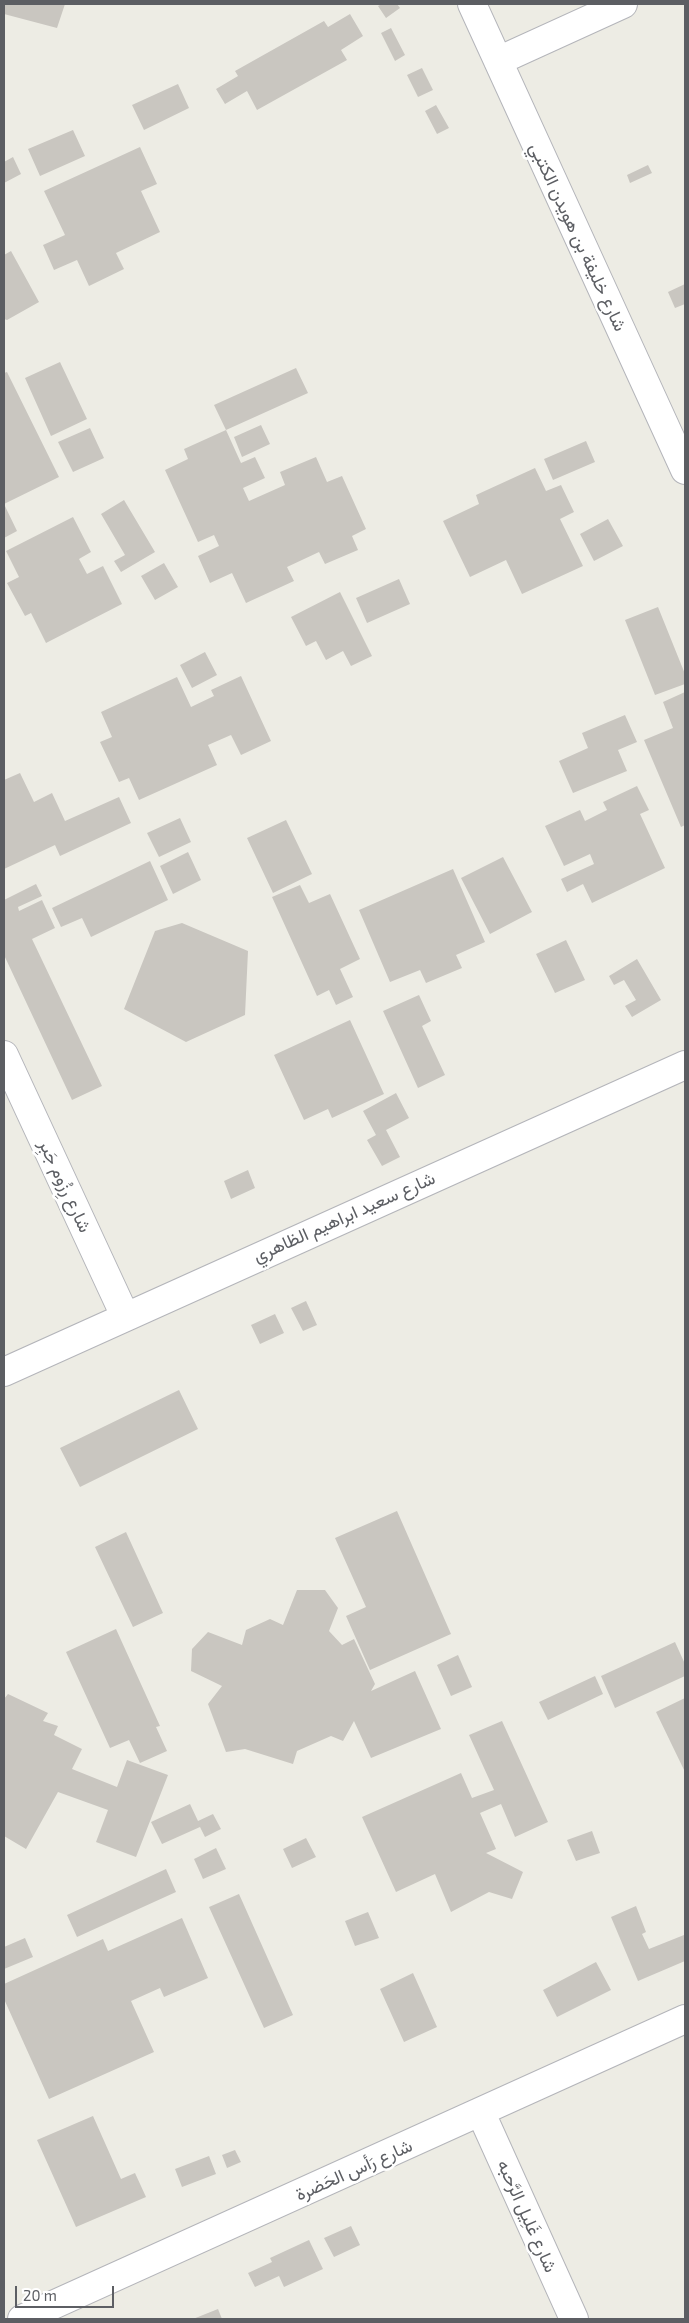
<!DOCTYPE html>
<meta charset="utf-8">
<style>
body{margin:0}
#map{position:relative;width:689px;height:2323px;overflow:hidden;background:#edece4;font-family:"Exo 2",sans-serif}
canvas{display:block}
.frame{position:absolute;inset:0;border:5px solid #5c5e63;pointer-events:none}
.scale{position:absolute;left:15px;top:2286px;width:99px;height:22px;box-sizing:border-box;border:2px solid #5c5e63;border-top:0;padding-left:6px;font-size:15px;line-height:18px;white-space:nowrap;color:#5c5e63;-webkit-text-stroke:4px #fff;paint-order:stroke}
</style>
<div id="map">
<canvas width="689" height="2323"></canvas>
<div class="frame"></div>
<div class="scale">20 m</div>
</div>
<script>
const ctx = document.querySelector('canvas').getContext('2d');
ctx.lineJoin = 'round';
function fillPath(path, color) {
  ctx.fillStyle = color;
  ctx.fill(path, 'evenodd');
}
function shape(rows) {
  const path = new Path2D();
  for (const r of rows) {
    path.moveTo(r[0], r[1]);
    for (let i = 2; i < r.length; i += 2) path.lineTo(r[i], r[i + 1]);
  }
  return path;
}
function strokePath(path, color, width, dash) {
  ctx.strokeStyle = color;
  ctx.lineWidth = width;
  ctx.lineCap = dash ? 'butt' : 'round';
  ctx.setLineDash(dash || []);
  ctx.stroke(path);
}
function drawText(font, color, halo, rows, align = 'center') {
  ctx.font = font + ' "Exo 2",Vazirmatn,sans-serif';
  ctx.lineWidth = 5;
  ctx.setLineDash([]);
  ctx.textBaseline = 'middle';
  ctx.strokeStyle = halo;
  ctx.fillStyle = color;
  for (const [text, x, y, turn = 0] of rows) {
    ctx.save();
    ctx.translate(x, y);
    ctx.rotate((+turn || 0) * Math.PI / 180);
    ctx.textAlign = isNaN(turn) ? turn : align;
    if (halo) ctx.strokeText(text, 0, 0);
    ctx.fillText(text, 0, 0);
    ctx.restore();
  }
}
fillPath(shape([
 [4,4,65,4,57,28,4,14],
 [382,4,397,4,400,8,386,18,378,6],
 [350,14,363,36,341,50,347,60,257,110,247,91,225,104,216,89,238,76,235,71,324,21,328,27],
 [391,28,405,55,395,61,381,33],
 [422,68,433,90,418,97,407,75],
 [178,84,189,108,144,130,132,105],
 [436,105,449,128,437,134,425,111],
 [73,130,85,156,40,176,28,149],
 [140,147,157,184,141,191,160,232,116,253,124,269,89,286,77,260,54,270,43,245,65,235,44,191],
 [13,157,21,174,4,183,4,162],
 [648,165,652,173,630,183,627,175],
 [11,251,39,302,7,320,4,319,4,255],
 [685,284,685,304,675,308,668,292],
 [60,362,87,419,51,436,25,378],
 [296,368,308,393,226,430,241,463,255,457,265,478,243,488,249,501,285,485,280,472,316,457,327,482,342,476,366,529,352,536,358,550,325,564,319,552,287,567,294,581,246,603,232,573,210,583,198,556,219,546,214,535,198,542,165,470,188,459,184,449,226,430,214,405],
 [7,372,59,477,4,504,17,531,4,538,4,373],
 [261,425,270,444,242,457,234,437],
 [90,428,104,458,73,472,58,442],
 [586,441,595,462,553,480,544,459],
 [535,468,546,491,561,485,574,512,560,519,583,566,522,594,506,560,470,577,443,521,479,504,476,495],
 [124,500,155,552,121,572,114,561,125,555,101,514],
 [73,517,91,552,79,559,87,574,103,566,122,604,46,643,31,613,25,616,7,583,19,577,6,551],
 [608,519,623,546,594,561,580,534],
 [164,563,178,587,155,600,141,576],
 [399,579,410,604,367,623,356,598],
 [340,592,372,656,351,666,343,651,326,660,316,641,306,646,291,617],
 [658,607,685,674,685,684,655,695,625,620],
 [205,652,217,675,192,688,180,665],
 [241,676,271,741,241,755,231,735,208,745,217,765,139,800,129,778,119,782,100,742,112,737,101,712,177,677,191,707,214,696,211,690],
 [685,692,685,825,681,827,644,740,673,728,663,702],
 [625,715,637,742,618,750,627,771,573,793,559,761,588,748,582,733],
 [20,773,34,802,52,793,65,821,119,797,131,823,60,856,55,845,4,869,4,780],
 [637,786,649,810,640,814,665,868,592,903,583,884,567,892,561,879,594,864,590,854,564,866,545,826,580,810,585,821,607,810,603,802],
 [180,818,191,842,159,857,147,833],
 [286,820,312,874,273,893,247,838],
 [188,852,201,880,173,894,160,866],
 [503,857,532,912,490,934,461,878],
 [150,861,168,900,91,937,82,918,61,927,52,908],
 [453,869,485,942,456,955,462,968,426,983,420,970,390,982,359,910],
 [36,884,42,896,18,907,19,911,42,900,55,928,32,939,102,1086,72,1100,4,955,4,900],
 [300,885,309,903,330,894,360,959,340,969,353,997,336,1005,329,990,317,996,272,897],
 [182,923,248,951,245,1015,186,1042,124,1009,155,931],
 [566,940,585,980,555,993,536,954],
 [637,959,661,1000,632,1017,625,1006,636,1000,624,980,614,985,609,976],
 [419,995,431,1021,422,1026,445,1075,418,1088,383,1011],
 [350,1020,384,1094,332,1118,328,1109,304,1120,274,1055],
 [396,1093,409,1118,386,1130,400,1157,382,1166,367,1140,376,1135,363,1111],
 [248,1170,255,1188,231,1199,224,1181],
 [306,1301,317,1325,303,1331,291,1308],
 [275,1314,284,1333,260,1344,251,1325],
 [179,1390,198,1429,80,1487,60,1448],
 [397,1511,451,1634,370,1670,346,1616,366,1607,335,1538],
 [126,1532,163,1613,133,1627,95,1547],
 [297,1590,325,1590,338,1608,329,1631,342,1645,354,1639,375,1684,371,1691,415,1671,441,1729,371,1758,354,1721,343,1741,331,1736,297,1751,293,1764,245,1749,226,1752,208,1704,222,1686,191,1671,192,1649,208,1632,242,1645,246,1630,270,1619,283,1625],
 [116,1629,160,1726,156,1727,167,1751,140,1763,129,1740,110,1748,66,1652],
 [675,1642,685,1664,685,1676,615,1708,601,1676],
 [458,1655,472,1687,451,1696,437,1665],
 [595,1676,603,1694,548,1720,539,1702],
 [8,1694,48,1713,43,1721,58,1726,54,1735,82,1749,72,1769,117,1787,127,1760,168,1775,136,1857,96,1842,108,1810,58,1792,26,1849,4,1836,4,1699],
 [685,1698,685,1772,656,1712],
 [502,1721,548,1822,515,1837,501,1804,480,1813,496,1849,486,1853,523,1872,512,1899,489,1892,451,1912,435,1874,396,1892,362,1817,461,1773,472,1798,494,1790,469,1735],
 [190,1804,198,1821,213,1814,221,1829,205,1837,200,1827,162,1844,151,1822],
 [592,1831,600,1853,576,1861,567,1840],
 [306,1838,316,1857,292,1868,283,1849],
 [216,1848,226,1869,203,1879,194,1859],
 [166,1869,176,1892,77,1937,67,1915],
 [239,1894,293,2015,264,2028,209,1907],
 [636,1906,646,1932,642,1934,649,1949,684,1935,685,1938,685,1961,638,1981,611,1917],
 [368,1912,379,1938,355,1946,345,1921],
 [182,1918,208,1978,164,1997,160,1988,131,2001,154,2052,49,2099,4,1999,4,1984,103,1939,108,1951],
 [25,1938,33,1957,4,1969,4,1947],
 [596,1962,611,1990,557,2017,543,1990],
 [413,1973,437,2027,404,2042,380,1989],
 [93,2116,121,2179,135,2173,146,2197,76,2227,37,2140],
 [235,2150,241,2162,227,2168,222,2155],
 [209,2156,216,2174,182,2187,175,2169],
 [351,2226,360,2245,334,2257,324,2238],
 [309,2240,323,2269,284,2287,279,2276,255,2287,248,2273,272,2262,270,2258],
 [218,2309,222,2319,193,2319]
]), '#c9c6c0');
const minor = shape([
 [472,4,685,470],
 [498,61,623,4],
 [4,1055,125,1316],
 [4,1372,685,1065],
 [481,2113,574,2319],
 [22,2319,685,2019]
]);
strokePath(minor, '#b4b5ba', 30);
strokePath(minor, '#fff', 28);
drawText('18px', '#5c5e63', '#fff', [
 ["شارع خليفة بن هويدن الكتبي",578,237,65],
 ["شارع رِزُوم جَبِر",65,1186,65],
 ["شارع سعيد ابراهيم الظاهري",344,1217,-24],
 ["شارع رَأس الحَضرة",354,2170,-24],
 ["شارع غَلِيل الرَّحبه",527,2216,66]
]);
</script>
